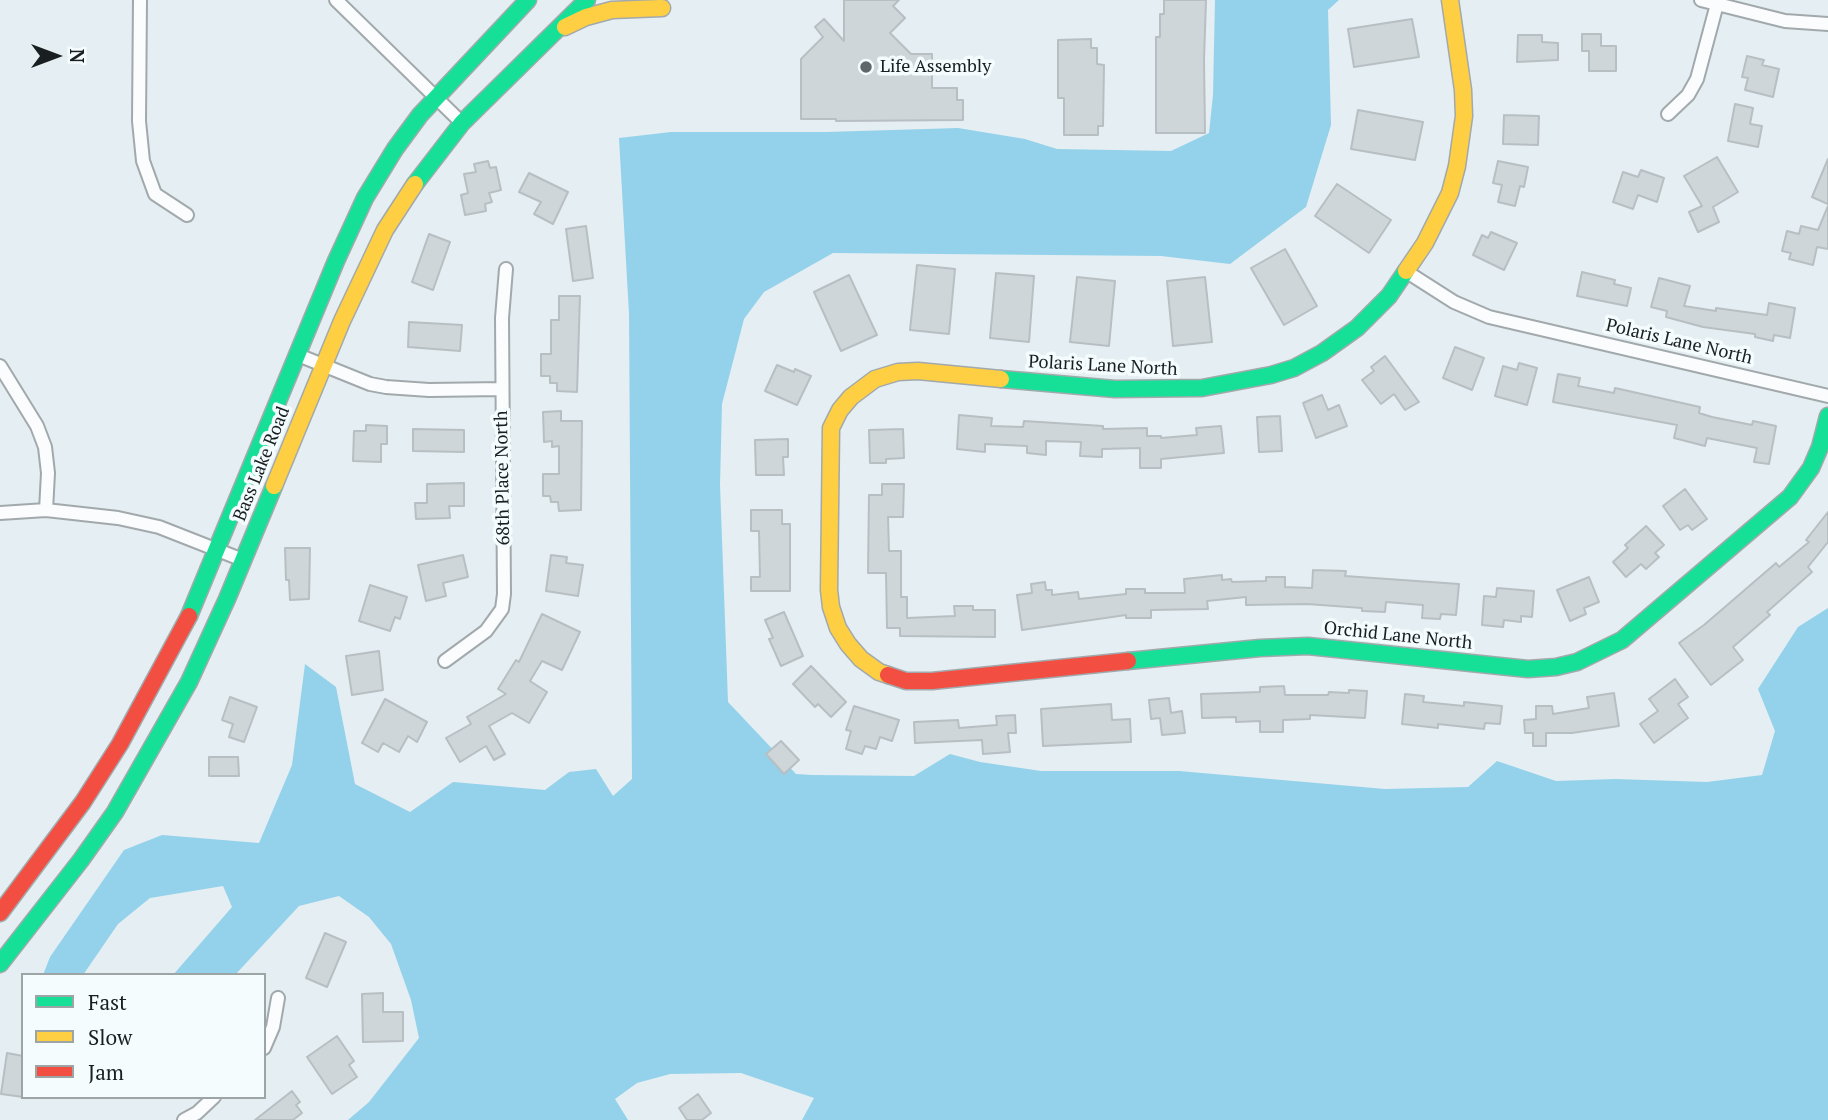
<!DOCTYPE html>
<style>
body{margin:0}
#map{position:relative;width:1828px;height:1120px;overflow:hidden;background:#e5eef2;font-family:"PT Serif",serif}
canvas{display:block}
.legend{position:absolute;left:21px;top:973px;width:245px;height:126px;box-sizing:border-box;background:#f5fcfe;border:2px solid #9da4a6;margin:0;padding:9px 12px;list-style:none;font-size:21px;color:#191f21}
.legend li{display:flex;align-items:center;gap:14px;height:35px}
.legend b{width:35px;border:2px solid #9da4a6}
.north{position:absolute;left:21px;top:21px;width:70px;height:70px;-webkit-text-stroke:5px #f5fcfe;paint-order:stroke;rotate:90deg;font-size:19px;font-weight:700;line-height:28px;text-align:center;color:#191f21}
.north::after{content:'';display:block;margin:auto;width:24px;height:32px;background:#191f21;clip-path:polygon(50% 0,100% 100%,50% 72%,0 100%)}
</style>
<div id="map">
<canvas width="1828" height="1120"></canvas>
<ul class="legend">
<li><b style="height:9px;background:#16e098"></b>Fast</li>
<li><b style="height:9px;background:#ffcf43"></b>Slow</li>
<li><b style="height:9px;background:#f24e42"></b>Jam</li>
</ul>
<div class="north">N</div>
</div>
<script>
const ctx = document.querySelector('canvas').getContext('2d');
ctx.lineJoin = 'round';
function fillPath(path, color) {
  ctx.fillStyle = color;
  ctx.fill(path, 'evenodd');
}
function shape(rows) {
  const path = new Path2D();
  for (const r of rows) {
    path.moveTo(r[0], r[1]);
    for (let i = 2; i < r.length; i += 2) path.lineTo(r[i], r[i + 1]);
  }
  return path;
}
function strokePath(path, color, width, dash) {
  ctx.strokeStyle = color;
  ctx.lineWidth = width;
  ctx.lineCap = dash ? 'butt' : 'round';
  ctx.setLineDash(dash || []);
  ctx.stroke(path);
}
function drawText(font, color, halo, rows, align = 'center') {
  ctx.font = font + ' "PT Serif",serif';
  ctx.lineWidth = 7;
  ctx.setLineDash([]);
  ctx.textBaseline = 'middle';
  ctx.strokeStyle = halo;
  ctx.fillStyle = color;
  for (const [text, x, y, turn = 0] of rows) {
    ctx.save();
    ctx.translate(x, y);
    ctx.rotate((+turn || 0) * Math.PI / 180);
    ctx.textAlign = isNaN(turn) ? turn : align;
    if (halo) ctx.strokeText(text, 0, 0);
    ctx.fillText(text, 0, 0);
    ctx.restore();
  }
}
fillPath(shape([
 [1215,0,1339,0,1328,10,1331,125,1306,207,1230,264,1161,256,833,253,764,292,744,319,722,404,720,485,728,702,796,774,812,775,914,776,950,754,980,762,1041,771,1179,771,1385,789,1468,787,1497,761,1556,781,1615,779,1707,782,1762,775,1775,731,1758,689,1798,627,1828,608,1828,1120,802,1120,814,1098,741,1073,670,1074,637,1083,615,1099,628,1120,348,1120,369,1102,419,1038,411,1000,391,944,369,917,339,896,299,906,235,975,173,975,232,907,223,886,150,898,118,924,83,975,43,975,50,957,124,850,162,835,259,843,292,765,305,664,336,687,355,784,410,812,453,782,545,790,569,772,596,769,613,796,632,779,629,314,619,138,671,132,826,132,958,128,1025,139,1057,149,1171,151,1209,133,1213,95]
]), '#93d2ea');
const building = shape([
 [844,0,899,0,893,6,905,18,890,33,911,54,932,54,932,88,957,88,957,100,963,100,963,120,836,121,836,119,801,119,801,59,823,37,815,27,824,19,844,41,844,0],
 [1164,0,1206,0,1204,60,1205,133,1156,133,1156,37,1160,37,1160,14,1164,14,1164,0],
 [1412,19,1419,57,1354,67,1348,29,1412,19],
 [1582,34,1601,34,1601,46,1616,46,1616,71,1589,71,1589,51,1582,51,1582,34],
 [1518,35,1542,35,1542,42,1558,43,1558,60,1517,62,1518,35],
 [1091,39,1091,48,1097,48,1097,64,1104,65,1103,126,1098,126,1098,135,1064,135,1064,98,1058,98,1058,40,1091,39],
 [1747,56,1764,60,1762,65,1779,69,1773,97,1745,90,1748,78,1742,77,1747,56],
 [1735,104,1753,108,1750,124,1762,126,1758,147,1728,141,1735,104],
 [1358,110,1423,122,1415,160,1351,149,1358,110],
 [1504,115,1539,116,1538,145,1503,144,1504,115],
 [1717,157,1738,192,1713,207,1719,222,1698,232,1689,212,1702,206,1684,176,1717,157],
 [1828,159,1828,204,1812,197,1828,159],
 [488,161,490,168,496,167,501,190,489,193,492,202,485,204,486,211,465,215,461,195,468,193,464,174,476,172,474,164,488,161],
 [1498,161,1528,167,1524,187,1520,186,1515,206,1498,202,1502,185,1493,183,1498,161],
 [1641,170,1664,178,1657,202,1638,195,1633,209,1613,202,1623,172,1638,177,1641,170],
 [529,173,568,192,553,224,534,214,541,202,519,192,529,173],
 [1337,184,1391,220,1369,253,1315,216,1337,184],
 [1828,206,1828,249,1817,247,1813,265,1789,259,1791,253,1782,251,1787,231,1799,234,1801,226,1818,230,1828,206],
 [586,226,593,278,573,281,566,229,586,226],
 [1491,232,1517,243,1504,270,1473,255,1482,235,1488,238,1491,232],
 [429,234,450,242,433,290,412,282,429,234],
 [1285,249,1317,306,1284,325,1251,268,1285,249],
 [917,265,955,269,949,334,910,330,917,265],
 [1582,272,1615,280,1614,284,1631,288,1627,306,1577,296,1582,272],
 [996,273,1034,276,1029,342,990,338,996,273],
 [849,275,877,335,841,351,814,292,849,275],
 [1077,277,1115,281,1109,346,1070,342,1077,277],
 [1205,277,1212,342,1173,346,1167,281,1205,277],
 [1659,278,1690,286,1684,306,1716,311,1716,308,1767,315,1769,303,1795,308,1790,338,1774,335,1773,341,1755,337,1755,334,1703,327,1666,317,1667,311,1651,307,1659,278],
 [559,296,580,296,577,392,557,391,557,383,550,383,550,376,541,376,541,354,551,354,551,320,559,320,559,296],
 [409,322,462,325,460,351,408,347,409,322],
 [1455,347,1484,358,1472,390,1443,378,1455,347],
 [1385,356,1419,402,1405,410,1394,394,1381,404,1362,380,1374,371,1371,367,1385,356],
 [1519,363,1537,368,1527,405,1495,396,1503,366,1517,370,1519,363],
 [777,365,794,372,795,369,811,376,797,405,765,391,777,365],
 [1558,374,1580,378,1578,386,1614,393,1615,388,1700,407,1699,413,1712,417,1752,425,1753,421,1776,426,1769,464,1754,462,1757,448,1707,438,1705,446,1674,438,1677,425,1553,402,1558,374],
 [1322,395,1328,410,1339,405,1347,426,1316,438,1303,403,1322,395],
 [561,411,561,421,582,421,581,510,559,511,558,502,551,502,550,496,543,496,543,474,559,474,559,446,552,447,552,441,544,442,543,412,561,411],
 [959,415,992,418,991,426,1023,427,1024,421,1103,426,1103,429,1147,428,1147,436,1161,436,1161,438,1197,435,1196,428,1221,426,1224,453,1161,459,1161,468,1140,468,1140,448,1102,449,1102,457,1080,456,1081,442,1046,441,1046,455,1027,453,1027,446,985,444,985,452,957,449,959,415],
 [1280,416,1282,451,1259,452,1257,417,1280,416],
 [366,425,387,426,387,444,381,444,381,462,353,461,354,431,366,431,366,425],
 [413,429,464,430,464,452,413,451,413,429],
 [903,429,904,458,886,459,886,463,870,463,869,430,903,429],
 [788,439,788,457,783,457,784,475,756,475,755,440,788,439],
 [464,483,464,506,449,506,450,518,416,519,415,503,427,503,427,484,464,483],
 [882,484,904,484,903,517,888,517,889,551,901,551,901,597,907,597,907,618,955,616,954,606,973,606,973,610,995,610,995,637,900,636,900,628,887,628,886,573,868,573,869,495,882,495,882,484],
 [1685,489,1707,519,1692,530,1688,525,1680,530,1663,506,1685,489],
 [751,510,782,510,782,524,790,524,790,591,751,591,751,577,760,577,759,531,751,531,751,510],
 [1828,512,1828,542,1808,567,1812,572,1767,612,1770,615,1733,647,1743,660,1711,685,1679,643,1704,625,1776,563,1779,567,1809,542,1806,540,1828,512],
 [1646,526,1664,545,1655,553,1659,557,1646,569,1641,564,1626,577,1613,562,1628,548,1625,545,1646,526],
 [285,548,310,548,309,599,290,600,289,580,286,580,285,548],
 [463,555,468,577,443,583,446,596,426,601,418,565,463,555],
 [551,555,567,557,566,563,583,565,578,596,546,591,551,555],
 [1313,570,1346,571,1345,576,1459,584,1456,615,1441,614,1440,619,1422,618,1423,605,1386,602,1385,612,1362,611,1362,608,1307,604,1246,605,1246,597,1207,601,1208,609,1151,610,1151,618,1126,618,1126,615,1022,630,1017,595,1032,593,1031,584,1045,582,1046,590,1052,590,1052,595,1078,592,1079,599,1126,594,1126,589,1145,589,1145,593,1185,593,1184,579,1222,575,1222,580,1231,579,1232,582,1266,581,1266,577,1285,577,1285,587,1312,588,1313,570],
 [1589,577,1599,602,1584,608,1586,614,1570,621,1557,590,1589,577],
 [370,585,407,597,400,619,395,617,390,631,359,621,370,585],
 [1497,588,1534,591,1532,617,1521,616,1521,622,1504,620,1503,627,1482,625,1484,596,1496,597,1497,588],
 [784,612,803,656,781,666,769,639,773,638,765,620,784,612],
 [542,614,580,632,562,670,542,661,530,681,547,692,529,723,512,713,489,726,505,754,494,760,486,746,460,762,446,738,471,724,467,717,506,694,498,689,516,660,519,662,542,614],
 [379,651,383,690,352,695,346,656,379,651],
 [811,666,846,702,831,717,818,704,815,707,793,684,811,666],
 [1675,679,1688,697,1678,704,1688,718,1654,743,1640,724,1658,711,1649,699,1675,679],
 [1284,686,1285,695,1328,695,1329,692,1349,693,1349,690,1367,691,1365,718,1310,715,1310,719,1283,720,1283,732,1260,732,1260,721,1236,722,1236,717,1202,718,1201,694,1260,692,1260,687,1284,686],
 [1614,693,1619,726,1572,733,1546,733,1546,746,1533,746,1533,733,1525,733,1524,720,1536,719,1536,706,1552,706,1553,714,1589,708,1587,697,1614,693],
 [1405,694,1424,696,1423,702,1464,706,1464,702,1502,706,1500,724,1485,723,1484,729,1438,724,1438,728,1402,724,1405,694],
 [230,697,257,707,244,742,229,737,233,724,222,720,230,697],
 [1169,698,1171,713,1182,711,1185,733,1162,735,1160,718,1151,719,1149,700,1169,698],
 [385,699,427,722,417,742,408,736,399,752,383,743,378,752,362,743,385,699],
 [1111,704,1112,720,1130,719,1131,742,1043,746,1041,709,1111,704],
 [854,706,899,720,892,741,880,737,876,749,865,746,862,754,846,749,851,731,846,730,854,706],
 [1015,715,1016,733,1008,733,1010,752,983,754,982,740,915,743,914,722,958,720,959,728,997,725,996,716,1015,715],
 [781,741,799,760,784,774,766,754,781,741],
 [209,757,238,757,239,776,209,776,209,757],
 [325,933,346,942,327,987,306,978,325,933],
 [383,993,383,1012,403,1012,403,1041,363,1042,362,994,383,993],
 [337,1036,354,1061,349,1065,357,1077,332,1094,307,1057,337,1036],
 [7,1053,23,1056,23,1097,1,1094,7,1053],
 [292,1091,300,1102,296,1105,302,1113,293,1120,255,1120,292,1091],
 [698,1094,711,1113,702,1120,687,1120,679,1108,698,1094]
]);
fillPath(building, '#cfd6d9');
strokePath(building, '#b8bfc3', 2);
const street = shape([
 [140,0,139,121,143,161,155,194,187,215],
 [336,0,462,123],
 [1701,0,1785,21,1828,24],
 [1668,114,1688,95,1697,79,1717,4],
 [1407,272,1454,302,1489,317,1828,396],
 [298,355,370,384,386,387,429,390,502,389],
 [0,366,37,426,45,447,48,473,46,510],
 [0,513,46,510,118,518,159,527,243,560],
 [445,661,486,631,502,609,504,594,502,318,506,269],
 [264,1048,273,1027,278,998],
 [184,1120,197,1113,214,1097]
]);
const fast = shape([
 [415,184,462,123,587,0],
 [1001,379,1115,389,1202,388,1271,375,1294,368,1322,353,1357,328,1389,296,1406,271],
 [189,616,336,261,365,198,395,149,420,115,528,0],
 [1128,661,1260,648,1308,646,1528,669,1556,667,1577,662,1622,640,1790,497,1811,468,1820,447,1828,416],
 [0,964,81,860,115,812,189,682,227,599,274,486]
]);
const slow = shape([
 [565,27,586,17,612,10,662,8],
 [1406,271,1425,243,1450,193,1457,166,1464,116,1463,90,1450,0],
 [274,486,342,321,385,230,415,184],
 [888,675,879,672,861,659,848,644,838,628,831,607,829,590,831,428,840,410,851,397,875,379,898,372,918,371,1001,379]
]);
const jam = shape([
 [888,675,906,681,932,681,1128,661],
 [0,913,83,802,120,744,189,616]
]);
strokePath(street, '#a2a9ac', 16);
strokePath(fast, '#a2a9ac', 19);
strokePath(slow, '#a2a9ac', 19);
strokePath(jam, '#a2a9ac', 19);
strokePath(street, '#fbfcfd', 12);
strokePath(fast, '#16e098', 16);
strokePath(slow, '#ffcf43', 16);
strokePath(jam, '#f24e42', 16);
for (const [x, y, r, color] of [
 [866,67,7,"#60676a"]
]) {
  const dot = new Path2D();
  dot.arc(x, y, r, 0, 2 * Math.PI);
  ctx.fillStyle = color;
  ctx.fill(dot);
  strokePath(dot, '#f5fcfe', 2.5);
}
drawText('18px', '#191f21', '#f5fcfe', [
 ["Life Assembly",880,67]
], 'left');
drawText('18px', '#191f21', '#f5fcfe', [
 ["Polaris Lane North",1679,342,13],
 ["Polaris Lane North",1103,366,3],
 ["Bass Lake Road",262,464,-68],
 ["68th Place North",503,478,-91],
 ["Orchid Lane North",1398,636,6]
]);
</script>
